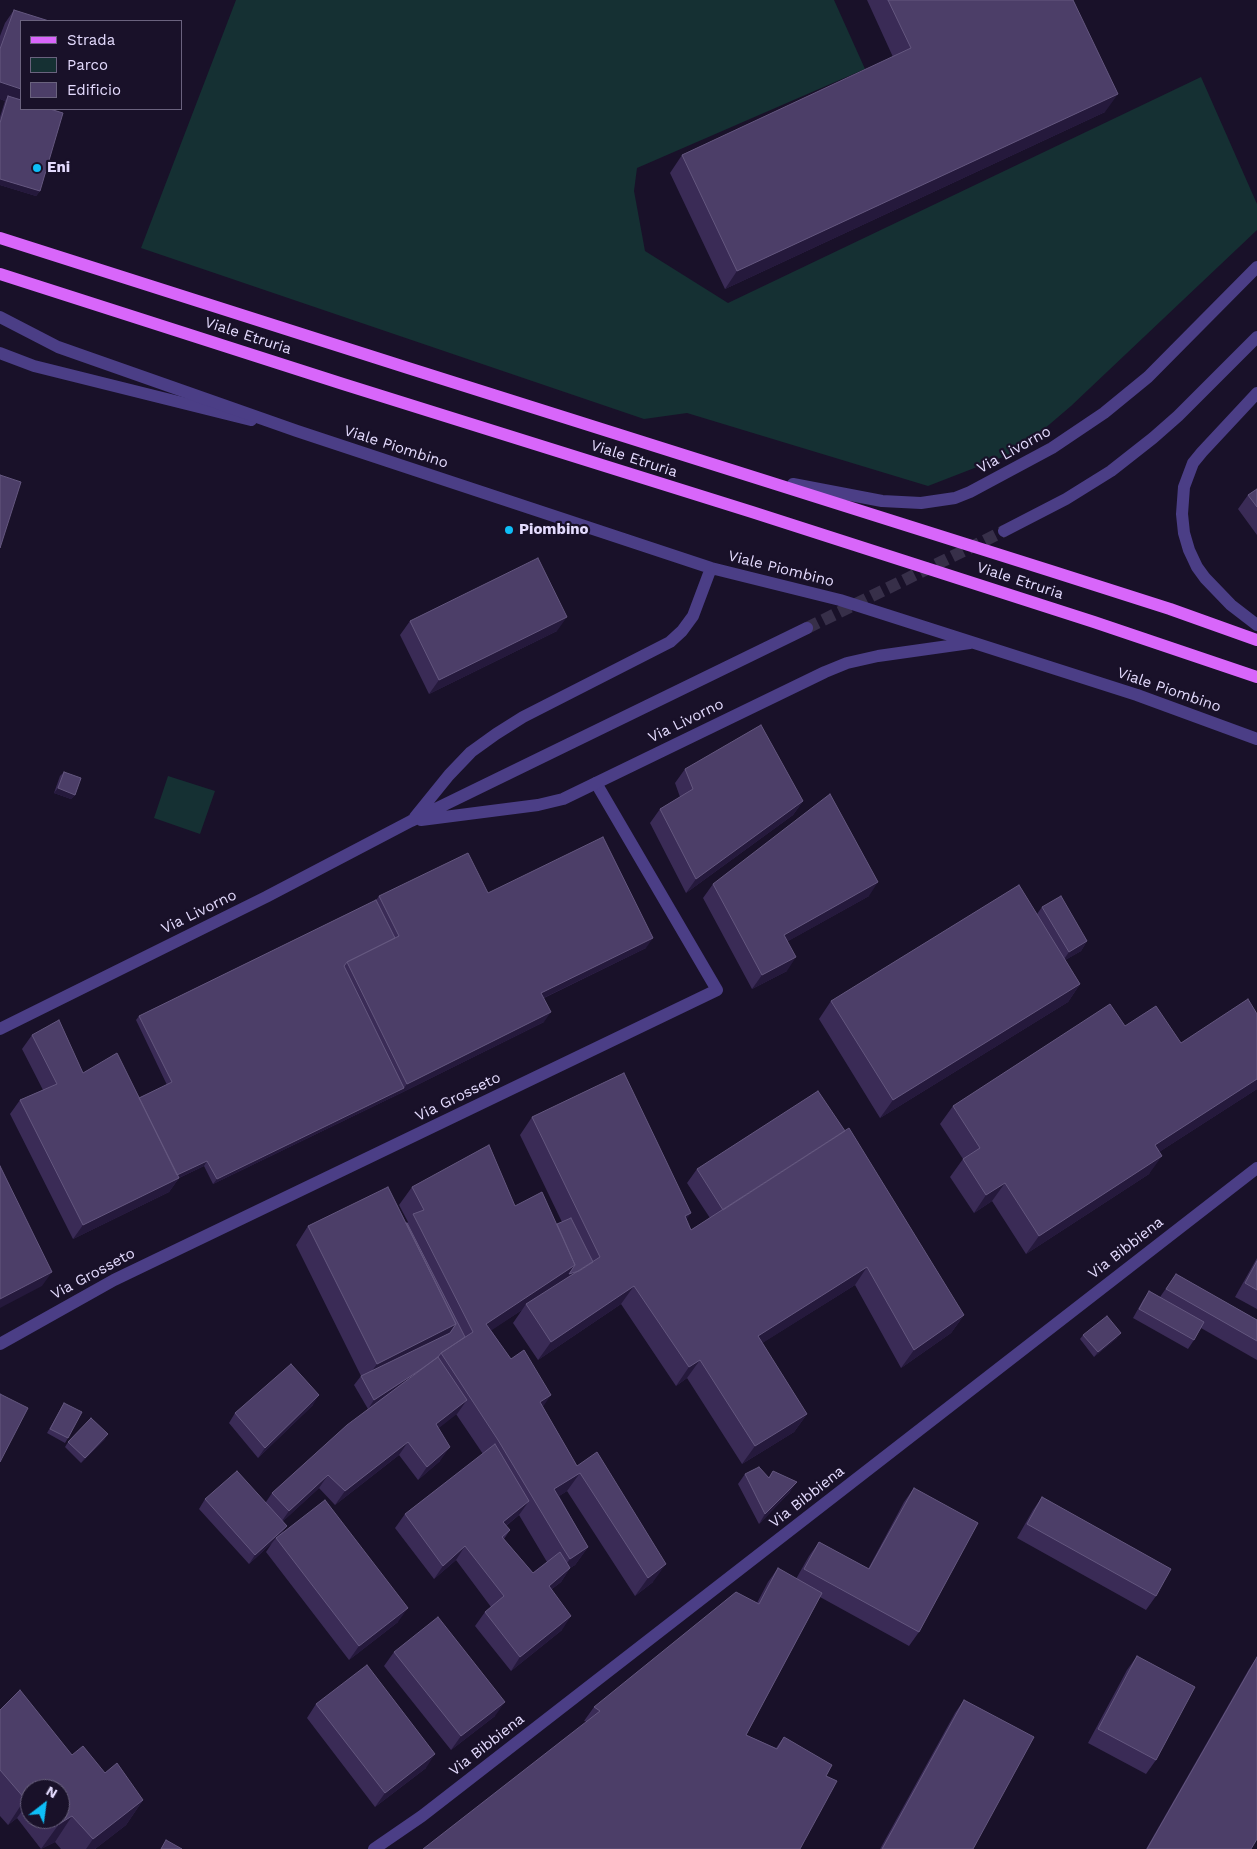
<!DOCTYPE html>
<style>
body{margin:0}
#map{position:relative;width:1257px;height:1849px;overflow:hidden;background:#191129;font-family:"Work Sans",sans-serif}
canvas{display:block}
.legend{position:absolute;left:20px;top:20px;width:162px;height:90px;box-sizing:border-box;background:#191129;border:1px solid #6a627e;margin:0;padding:6px 9px;list-style:none;font-size:15px;color:#e4dbfe}
.legend li{display:flex;align-items:center;gap:10px;height:25px}
.legend b{width:25px;border:1px solid #6a627e}
.north{position:absolute;left:20px;top:1779px;width:50px;height:50px;box-sizing:border-box;background:#191129;border:1px solid #6a627e;border-radius:50%;rotate:30deg;font-size:14px;font-weight:700;line-height:20px;text-align:center;color:#e4dbfe}
.north::after{content:'';display:block;margin:auto;width:18px;height:22px;background:#0ebef7;clip-path:polygon(50% 0,100% 100%,50% 72%,0 100%)}
</style>
<div id="map">
<canvas width="1257" height="1849"></canvas>
<ul class="legend">
<li><b style="height:6px;background:#d866fa"></b>Strada</li>
<li><b style="height:14px;background:#153033"></b>Parco</li>
<li><b style="height:14px;background:#4c3e68"></b>Edificio</li>
</ul>
<div class="north">N</div>
</div>
<script>
const ctx = document.querySelector('canvas').getContext('2d');
ctx.lineJoin = 'round';
function fillPath(path, color) {
  ctx.fillStyle = color;
  ctx.fill(path, 'evenodd');
}
function shape(rows) {
  const path = new Path2D();
  for (const r of rows) {
    path.moveTo(r[0], r[1]);
    for (let i = 2; i < r.length; i += 2) path.lineTo(r[i], r[i + 1]);
  }
  return path;
}
function strokePath(path, color, width, dash) {
  ctx.strokeStyle = color;
  ctx.lineWidth = width;
  ctx.lineCap = dash ? 'butt' : 'round';
  ctx.setLineDash(dash || []);
  ctx.stroke(path);
}
function drawText(font, color, halo, rows, align = 'center') {
  ctx.font = font + ' "Work Sans",sans-serif';
  ctx.lineWidth = 4.5;
  ctx.setLineDash([]);
  ctx.textBaseline = 'middle';
  ctx.strokeStyle = halo;
  ctx.fillStyle = color;
  for (const [text, x, y, turn = 0] of rows) {
    ctx.save();
    ctx.translate(x, y);
    ctx.rotate((+turn || 0) * Math.PI / 180);
    ctx.textAlign = isNaN(turn) ? turn : align;
    if (halo) ctx.strokeText(text, 0, 0);
    ctx.fillText(text, 0, 0);
    ctx.restore();
  }
}
fillPath(shape([
 [236,0,834,0,865,69,637,168,634,191,645,251,728,303,1201,77,1257,204,1257,230,1071,406,1030,441,1008,455,928,486,687,413,644,419,141,248],
 [168,776,215,791,200,834,154,818]
]), '#153033');
strokePath(shape([
 [807,628,1004,531]
]), '#372f49', 12, [12, 6]);
strokePath(shape([
 [0,353,34,366,251,420],
 [0,1344,114,1280,717,990,596,783],
 [374,1849,422,1816,1257,1168]
]), '#4b3e86', 12);
strokePath(shape([
 [0,317,58,347,297,431,711,568,840,600,1137,695,1257,739],
 [1257,393,1202,452,1193,463,1184,487,1182,514,1184,533,1189,550,1197,567,1205,578,1231,605,1257,625],
 [793,484,882,501,921,503,955,498,970,492,1052,448,1104,413,1148,377,1257,267],
 [1004,531,1066,499,1111,471,1153,438,1178,416,1257,337],
 [415,817,449,775,471,752,496,734,523,717,670,642,682,631,693,616,711,568],
 [421,820,538,805,563,799,825,672,847,663,878,656,970,643],
 [0,1029,266,897,411,821,807,628]
]), '#4b3e86', 12);
strokePath(shape([
 [0,238,408,368,1051,571,1170,609,1257,640],
 [0,274,343,384,752,512,1094,622,1257,677]
]), '#d866fa', 12);
fillPath(shape([
 [867,0,1073,0,1105,112,725,289,670,173,682,155,893,57],
 [14,10,21,21,40,191,36,196,0,185,0,117,5,101,0,99,0,36,5,23],
 [1257,489,1257,535,1238,509,1248,495],
 [410,621,557,631,429,694,400,635],
 [685,769,803,801,793,815,686,893,650,823,660,809,680,797,675,783],
 [64,772,75,795,71,799,54,793,60,776],
 [713,884,869,896,788,941,787,971,752,989,703,898],
 [488,893,646,948,544,998,544,1022,401,1093,213,1184,204,1166,179,1178,169,1192,73,1239,10,1114,20,1100,43,1090,22,1049,32,1035,83,1073,139,1098,167,1085,136,1020,139,1016,376,900,379,896],
 [1042,907,1087,941,1081,951,1065,960,1080,984,1068,1002,880,1118,819,1019,831,1001,1037,914],
 [1257,1014,1257,1089,1159,1152,1149,1174,1026,1254,992,1201,974,1213,950,1177,963,1159,940,1124,953,1106,1125,1026,1181,1043],
 [532,1117,686,1220,691,1230,710,1218,687,1183,697,1169,964,1315,951,1333,901,1368,855,1285,762,1343,807,1414,794,1432,742,1464,687,1378,676,1386,621,1304,538,1360,513,1323,522,1310,491,1330,543,1407,577,1466,653,1582,635,1596,567,1491,559,1496,588,1547,575,1565,570,1568,561,1582,552,1589,562,1630,511,1671,475,1626,485,1612,491,1607,456,1560,434,1579,395,1528,405,1514,483,1454,456,1414,438,1428,440,1461,418,1480,399,1455,335,1505,319,1488,283,1521,283,1532,398,1622,349,1660,266,1552,272,1543,249,1564,199,1509,205,1499,266,1502,272,1493,368,1409,354,1385,361,1376,296,1245,308,1226,407,1223,408,1222,399,1205,412,1187,515,1206,557,1224,562,1222,520,1135],
 [519,1515,547,1562,533,1573,504,1539,510,1530,506,1526],
 [1257,1258,1257,1309,1235,1297],
 [1176,1274,1257,1320,1257,1360,1201,1328,1194,1340,1188,1349,1133,1318,1143,1300,1149,1291,1160,1297],
 [1083,1335,1117,1338,1094,1357,1080,1339],
 [64,1403,68,1438,65,1443,47,1433],
 [313,1405,258,1458,229,1423,235,1413],
 [105,1439,81,1463,65,1447,68,1442],
 [773,1471,790,1492,759,1524,738,1484,745,1474,769,1477],
 [914,1488,919,1632,909,1646,820,1597,746,1735,776,1748,784,1737,826,1776,584,1721,594,1707,757,1603,768,1582,778,1568,796,1579,809,1556,819,1542,868,1569,904,1502],
 [1042,1497,1156,1596,1146,1610,1017,1538,1033,1510],
 [394,1652,495,1716,451,1750,384,1666],
 [1137,1656,1156,1760,1146,1774,1088,1743,1127,1670],
 [1257,1657,1251,1849,1146,1849,1249,1669],
 [964,1700,973,1849,880,1849,955,1713],
 [316,1704,426,1768,375,1807,307,1718],
 [0,1710,72,1755,105,1773,143,1800,126,1825,95,1849,61,1849,55,1842,41,1849,17,1818,8,1825,0,1816],
 [30,1789,60,1789,60,1819,30,1819]
]), '#3a2b56');
fillPath(shape([
 [0,82,21,89,21,106,8,96,5,101,0,99],
 [1118,94,1105,112,725,289,737,271],
 [0,179,40,191,36,196,0,185],
 [567,617,557,631,429,694,439,680],
 [58,788,75,795,71,799,54,793],
 [803,801,793,815,686,893,696,879],
 [878,882,869,896,774,949,784,935],
 [653,938,646,948,535,1002,541,993],
 [1087,941,1081,951,1062,962,1069,952],
 [796,957,787,971,752,989,762,975],
 [1080,984,1068,1002,880,1118,893,1100],
 [551,1012,544,1022,401,1093,213,1184,217,1179,404,1088,407,1084],
 [1257,1079,1257,1089,1142,1163,1155,1145],
 [1162,1156,1149,1174,1026,1254,1039,1236],
 [207,1161,204,1166,166,1184,169,1179],
 [179,1178,169,1192,73,1239,83,1225],
 [1005,1183,992,1201,974,1213,986,1195],
 [691,1213,678,1231,685,1216],
 [575,1265,594,1265,526,1304,522,1310,474,1342,486,1324],
 [867,1267,855,1285,745,1354,758,1336],
 [52,1272,42,1286,0,1308,0,1299],
 [634,1286,621,1304,538,1360,551,1342],
 [964,1315,951,1333,901,1368,914,1350],
 [456,1324,444,1342,364,1382,377,1364],
 [1121,1333,1117,1338,1094,1357,1098,1352],
 [700,1360,687,1378,676,1386,689,1367],
 [435,1361,368,1409,374,1400],
 [319,1395,313,1405,258,1458,265,1448],
 [551,1395,538,1414,540,1402],
 [467,1400,457,1414,426,1438,436,1424],
 [807,1414,794,1432,742,1464,755,1446],
 [108,1434,105,1439,81,1463,85,1458],
 [408,1442,399,1455,335,1505,345,1491],
 [450,1447,440,1461,418,1480,427,1467],
 [580,1473,567,1491,542,1507,554,1489],
 [328,1475,319,1488,279,1525,289,1511],
 [797,1482,790,1492,759,1524,765,1514],
 [529,1501,519,1515,493,1536,503,1522],
 [287,1526,281,1535,276,1538,272,1543,249,1564,255,1555],
 [465,1546,456,1560,434,1579,443,1566],
 [588,1547,575,1565,570,1568,561,1582,539,1599,549,1586,557,1577,570,1559],
 [666,1564,653,1582,635,1596,648,1578],
 [408,1608,398,1622,349,1660,359,1646],
 [571,1616,562,1630,511,1671,520,1657],
 [505,1702,495,1716,451,1750,461,1736],
 [435,1754,426,1768,375,1807,385,1793],
 [30,1796,30,1800,17,1818,8,1825,25,1799],
 [143,1800,126,1825,95,1849,86,1849,93,1839],
 [72,1816,55,1842,41,1849,59,1824]
]), '#25193c');
const building = shape([
 [888,0,1073,0,1118,94,737,271,682,155,911,48,888,0],
 [14,10,49,21,21,21,21,89,0,82,0,49,14,10],
 [8,96,21,100,21,109,50,109,63,113,40,191,0,179,0,123,8,96],
 [0,475,21,482,0,548,0,475],
 [1257,489,1257,507,1248,495,1257,489],
 [538,558,567,617,439,680,410,621,538,558],
 [761,725,803,801,696,879,660,809,693,789,685,769,761,725],
 [64,772,81,778,75,795,58,788,64,772],
 [830,794,878,882,784,935,796,957,762,975,713,884,830,794],
 [603,837,653,938,541,993,551,1012,407,1084,347,962,399,936,379,896,468,853,488,893,603,837],
 [1019,885,1080,984,893,1100,831,1001,1019,885],
 [1061,896,1087,941,1069,952,1042,907,1061,896],
 [376,900,395,938,347,962,344,966,404,1088,217,1179,207,1161,177,1175,139,1098,172,1082,139,1016,376,900],
 [1248,999,1257,1014,1257,1079,1155,1145,1162,1156,1039,1236,1005,1183,986,1195,963,1159,980,1148,953,1106,1110,1004,1125,1026,1156,1006,1181,1043,1248,999],
 [59,1020,83,1073,117,1053,179,1178,83,1225,20,1100,57,1084,32,1035,59,1020],
 [624,1073,691,1213,685,1216,691,1230,849,1128,964,1315,914,1350,867,1267,758,1336,807,1414,755,1446,700,1360,689,1367,634,1286,551,1342,526,1304,600,1257,532,1117,624,1073],
 [818,1091,845,1131,723,1210,697,1169,818,1091],
 [489,1145,515,1206,542,1192,575,1265,486,1324,511,1359,524,1350,551,1395,540,1402,577,1466,597,1452,666,1564,648,1578,580,1473,554,1489,588,1547,570,1559,563,1548,498,1440,441,1353,473,1332,413,1214,424,1210,412,1187,489,1145],
 [0,1166,52,1272,0,1299,0,1166],
 [388,1187,456,1324,377,1364,308,1226,388,1187],
 [571,1218,593,1262,579,1271,569,1274,575,1265,557,1224,571,1218],
 [406,1223,407,1223,465,1337,441,1353,438,1357,417,1372,374,1400,361,1376,450,1333,456,1324,406,1223],
 [1257,1261,1257,1290,1245,1283,1257,1261],
 [1176,1274,1257,1320,1257,1341,1166,1289,1176,1274],
 [1149,1291,1204,1322,1194,1340,1139,1309,1149,1291],
 [1107,1316,1121,1333,1098,1352,1083,1335,1107,1316],
 [438,1357,467,1400,436,1424,450,1447,427,1467,408,1442,345,1491,328,1475,289,1511,272,1493,347,1425,438,1357],
 [291,1364,319,1395,265,1448,235,1413,291,1364],
 [0,1394,28,1408,0,1462,0,1394],
 [64,1403,82,1412,68,1438,50,1429,64,1403],
 [91,1418,108,1434,85,1458,68,1442,91,1418],
 [495,1444,529,1501,503,1522,510,1530,502,1537,533,1573,560,1552,570,1568,549,1586,571,1616,520,1657,485,1612,504,1596,465,1546,443,1566,405,1514,495,1444],
 [759,1467,769,1478,773,1471,797,1482,765,1514,745,1474,759,1467],
 [237,1471,287,1526,255,1555,205,1499,237,1471],
 [914,1488,978,1523,919,1632,804,1569,819,1542,869,1569,914,1488],
 [1042,1497,1171,1569,1156,1596,1027,1524,1042,1497],
 [325,1500,408,1608,359,1646,276,1538,325,1500],
 [778,1568,822,1593,746,1735,777,1749,784,1737,832,1765,826,1776,837,1781,800,1849,423,1849,600,1711,594,1707,736,1592,759,1604,778,1568],
 [438,1617,505,1702,461,1736,394,1652,438,1617],
 [1137,1656,1195,1687,1156,1760,1098,1729,1137,1656],
 [1257,1657,1257,1839,1251,1849,1147,1849,1257,1657],
 [367,1665,435,1754,385,1793,316,1704,367,1665],
 [20,1690,72,1755,83,1746,105,1773,117,1763,143,1800,93,1839,72,1816,59,1824,55,1819,60,1819,60,1789,30,1789,30,1796,25,1799,0,1770,0,1710,20,1690],
 [964,1700,1034,1737,973,1849,882,1849,964,1700],
 [166,1840,182,1849,161,1849,166,1840]
]);
fillPath(building, '#4c3e68');
strokePath(building, '#64577f', 1);
for (const [x, y, r, color] of [
 [37,168,5,"#0ebef7"],
 [509,530,5,"#0ebef7"]
]) {
  const dot = new Path2D();
  dot.arc(x, y, r, 0, 2 * Math.PI);
  ctx.fillStyle = color;
  ctx.fill(dot);
  strokePath(dot, '#191129', 2);
}
drawText('bold 15px', '#e4dbfe', '#191129', [
 ["Eni",47,168],
 ["Piombino",519,530]
], 'left');
drawText('15px', '#e4dbfe', '#191129', [
 ["Viale Etruria",248,336,18],
 ["Viale Piombino",396,447,18],
 ["Via Livorno",1014,450,-29],
 ["Viale Etruria",634,459,18],
 ["Viale Piombino",781,569,14],
 ["Viale Etruria",1020,581,18],
 ["Viale Piombino",1169,690,19],
 ["Via Livorno",686,721,-26],
 ["Via Livorno",199,912,-26],
 ["Via Grosseto",458,1097,-26],
 ["Via Bibbiena",1126,1248,-38],
 ["Via Grosseto",93,1274,-28],
 ["Via Bibbiena",807,1497,-38],
 ["Via Bibbiena",487,1745,-38]
]);
</script>
